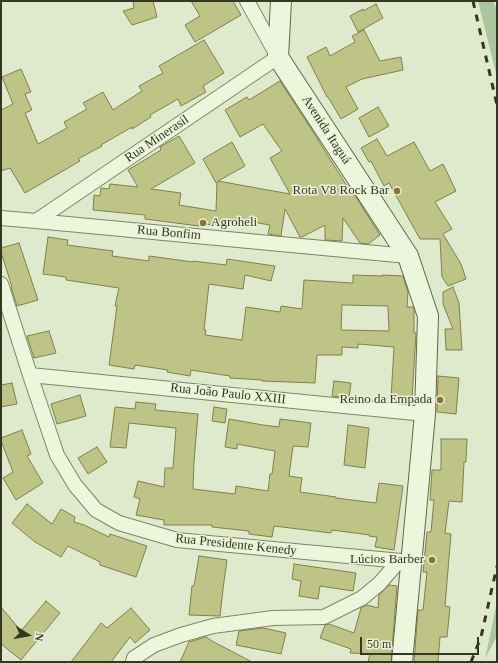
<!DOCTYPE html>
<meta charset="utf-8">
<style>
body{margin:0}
#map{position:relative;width:498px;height:663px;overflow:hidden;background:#deeacb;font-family:Georgia,serif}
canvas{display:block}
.frame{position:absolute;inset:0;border:2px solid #343722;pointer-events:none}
.north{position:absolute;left:8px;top:615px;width:40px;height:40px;-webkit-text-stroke:3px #e9f2d9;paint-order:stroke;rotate:101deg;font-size:11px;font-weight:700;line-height:16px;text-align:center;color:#343722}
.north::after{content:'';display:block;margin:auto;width:14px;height:18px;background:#343722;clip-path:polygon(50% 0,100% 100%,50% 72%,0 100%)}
.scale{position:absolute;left:360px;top:637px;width:119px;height:18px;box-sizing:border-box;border:2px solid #343722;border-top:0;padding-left:5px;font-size:12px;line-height:14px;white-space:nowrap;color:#343722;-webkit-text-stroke:3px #e9f2d9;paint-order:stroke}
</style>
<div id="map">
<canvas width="498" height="663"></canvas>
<div class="frame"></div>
<div class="north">N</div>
<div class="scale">50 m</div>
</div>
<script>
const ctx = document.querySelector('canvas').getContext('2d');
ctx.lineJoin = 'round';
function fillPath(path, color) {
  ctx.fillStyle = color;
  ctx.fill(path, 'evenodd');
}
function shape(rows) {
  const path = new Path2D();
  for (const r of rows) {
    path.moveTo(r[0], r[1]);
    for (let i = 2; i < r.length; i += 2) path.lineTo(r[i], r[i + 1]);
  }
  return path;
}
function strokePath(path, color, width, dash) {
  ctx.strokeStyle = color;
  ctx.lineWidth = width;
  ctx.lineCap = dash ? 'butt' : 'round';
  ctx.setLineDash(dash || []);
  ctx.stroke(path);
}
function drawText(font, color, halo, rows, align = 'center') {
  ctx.font = font + ' Georgia,serif';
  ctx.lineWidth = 3;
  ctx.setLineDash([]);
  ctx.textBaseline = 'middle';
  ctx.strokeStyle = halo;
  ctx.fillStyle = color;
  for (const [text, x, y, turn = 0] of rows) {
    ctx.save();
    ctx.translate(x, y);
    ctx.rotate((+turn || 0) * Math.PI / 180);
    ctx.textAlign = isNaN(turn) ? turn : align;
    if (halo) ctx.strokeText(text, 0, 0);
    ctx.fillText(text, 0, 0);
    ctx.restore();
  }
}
fillPath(shape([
 [478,1,493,1,497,10,497,77],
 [497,602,497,636,485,659]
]), '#a8c79f');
const building = shape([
 [133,1,153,1,157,17,132,25,123,11,134,8,133,1],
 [191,1,233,1,241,15,195,42,185,25,200,16,191,1],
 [376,4,383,18,358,32,350,16,363,9,363,11,376,4],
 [364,30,380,61,401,57,403,70,362,79,346,87,358,109,341,119,328,97,327,97,307,57,326,47,330,56,355,42,352,36,364,30],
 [204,40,224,73,203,86,206,92,181,106,178,99,150,115,151,117,132,129,132,127,101,145,102,146,78,159,80,161,25,193,10,168,1,171,1,110,13,104,2,77,21,69,31,92,25,94,32,110,25,113,38,144,67,128,64,122,87,109,83,103,103,92,113,110,142,91,139,86,163,73,159,66,204,40],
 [280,81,315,135,328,156,352,194,354,194,380,235,368,244,360,243,343,218,342,241,325,240,325,225,302,237,300,237,285,209,281,236,268,234,270,225,235,219,234,226,199,224,199,226,145,219,145,215,93,210,94,195,100,196,101,188,109,189,110,184,138,187,128,170,161,150,160,147,179,136,195,163,151,189,181,193,179,205,216,211,217,182,216,183,203,159,232,142,245,166,218,181,290,194,270,158,282,151,263,124,240,137,225,110,247,97,249,100,280,81],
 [378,107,389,126,369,137,359,118,378,107],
 [377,139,387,156,414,142,430,171,443,164,456,191,435,202,452,229,443,234,461,264,466,279,448,286,442,277,440,239,420,239,389,183,384,186,371,161,369,162,361,148,377,139],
 [48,237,68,240,67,245,113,251,112,256,149,261,149,256,193,262,193,261,226,265,227,259,275,266,271,281,245,275,243,289,209,284,204,330,206,330,205,335,242,340,246,307,280,312,281,306,302,309,304,280,353,283,353,275,383,276,382,275,403,276,408,292,407,307,413,307,414,309,414,333,416,333,412,399,391,398,394,347,358,344,358,348,342,347,342,355,317,355,315,383,262,381,262,380,230,378,230,376,191,370,190,376,167,372,168,370,135,365,134,369,109,365,117,306,115,306,119,288,66,280,66,277,43,274,48,237],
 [342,305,388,306,389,331,341,330,342,305],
 [19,243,38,300,17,306,11,287,12,287,1,252,1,248,19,243],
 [453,287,459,303,462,350,446,350,445,329,453,329,443,304,443,292,453,287],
 [49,331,56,353,34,358,27,336,49,331],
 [438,376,459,378,456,414,437,412,438,376],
 [334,381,351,383,349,398,332,396,334,381],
 [12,383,17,404,1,407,1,385,12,383],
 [80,395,86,416,57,424,51,404,80,395],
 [136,402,156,404,155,410,198,414,194,462,193,489,235,494,236,486,268,491,270,474,272,474,275,451,237,444,237,449,225,447,229,419,263,425,279,427,280,419,311,423,308,447,293,446,289,476,302,478,300,492,336,497,336,498,376,503,379,483,403,486,394,550,375,547,377,537,369,536,370,535,332,530,331,533,274,526,272,537,249,534,249,531,212,527,212,525,164,525,164,520,136,515,140,499,134,497,138,481,164,487,165,468,173,468,176,428,129,423,126,448,110,447,115,407,135,409,136,402],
 [214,407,227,409,225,423,212,421,214,407],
 [348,425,369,428,365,468,344,465,348,425],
 [22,430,31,454,27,456,43,483,16,500,3,478,13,472,1,441,1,438,22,430],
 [441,439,467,439,466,462,464,462,462,502,449,501,445,533,451,534,445,606,450,607,447,637,440,637,438,662,414,662,418,610,423,610,427,572,423,572,427,532,431,532,434,500,430,500,432,470,441,470,441,439],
 [97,447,107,462,88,474,78,458,97,447],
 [27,504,52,524,61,509,75,517,74,522,84,525,109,537,110,534,147,546,136,577,100,565,100,562,68,546,61,557,35,542,12,523,27,504],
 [199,556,227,560,223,589,220,616,189,615,192,586,194,586,199,556],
 [294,564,356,573,353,591,320,586,318,599,299,596,301,581,292,579,294,564],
 [389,585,397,586,391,662,368,662,370,654,350,653,351,649,320,638,325,625,329,624,354,633,361,608,367,605,378,608,379,595,389,585],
 [46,601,60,613,21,660,1,644,1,607,21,631,46,601],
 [131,608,150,630,135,643,130,637,111,662,71,662,101,623,107,628,131,608],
 [263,628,286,633,281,654,236,645,239,631,263,628],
 [206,637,212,641,252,662,180,662,189,642,206,637]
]);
fillPath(building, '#bec485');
strokePath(building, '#7e8149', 1);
const street = shape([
 [1,218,36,221,408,256],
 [36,221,278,57,247,1],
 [1,284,30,375,57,455,75,485,96,510,119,523,177,540,412,562],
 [30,375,425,414],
 [133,662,134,658,154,645,181,635,213,626,273,618,324,617,362,598,379,584,399,561]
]);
const secondary = shape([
 [281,1,278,57,408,256,428,316,425,414,402,662]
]);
strokePath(street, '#7e8561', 16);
strokePath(secondary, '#616744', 22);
strokePath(street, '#ecf6dd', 14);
strokePath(secondary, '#ecf6dd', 20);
strokePath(shape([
 [473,1,497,105],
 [471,662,481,637,497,566]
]), '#343722', 3, [7, 7]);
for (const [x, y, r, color] of [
 [397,191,4,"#8d7037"],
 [203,223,4,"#8d7037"],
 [440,400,4,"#8d7037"],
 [432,560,4,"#8d7037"]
]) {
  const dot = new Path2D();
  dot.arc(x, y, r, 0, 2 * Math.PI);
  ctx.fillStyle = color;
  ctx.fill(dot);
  strokePath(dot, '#e9f2d9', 1.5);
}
drawText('13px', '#343722', '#e9f2d9', [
 ["Avenida Itaguá",326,130,57],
 ["Rua Minerasil",157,139,-34],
 ["Rua Bonfim",169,233,5],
 ["Rua João Paulo XXIII",228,394,6],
 ["Rua Presidente Kenedy",236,545,6]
]);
drawText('13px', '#343722', '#e9f2d9', [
 ["Rota V8 Rock Bar",389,191],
 ["Agroheli",211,223,"left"],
 ["Reino da Empada",432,400],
 ["Lúcios Barber",424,560]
], 'right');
</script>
